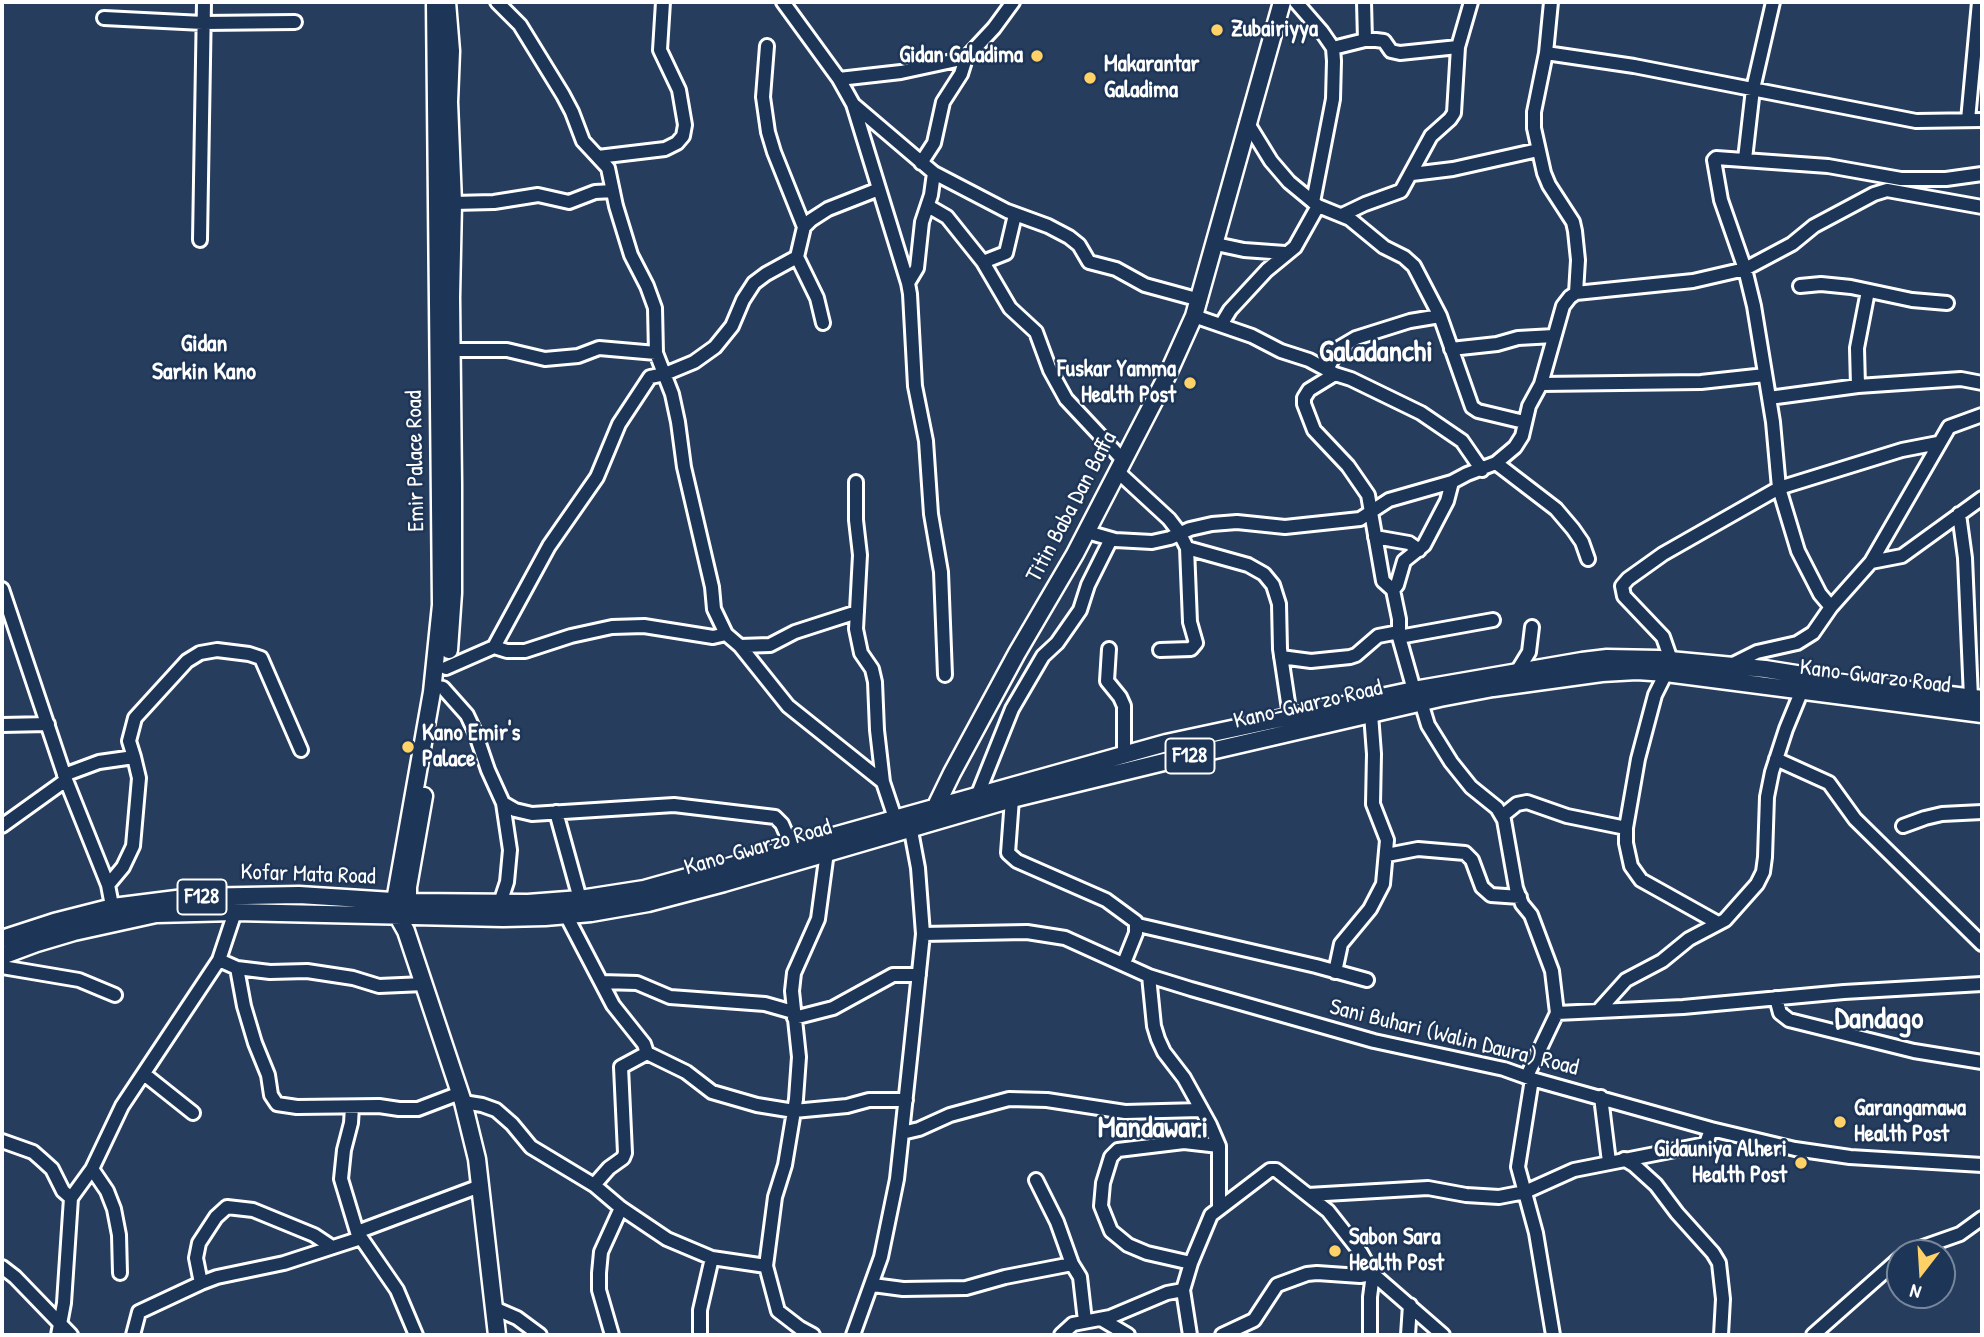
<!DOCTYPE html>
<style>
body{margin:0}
#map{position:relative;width:1984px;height:1337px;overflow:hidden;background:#263d5e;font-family:"Patrick Hand",sans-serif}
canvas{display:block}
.frame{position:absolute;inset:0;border:4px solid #fff;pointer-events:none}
.north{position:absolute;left:1886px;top:1239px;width:70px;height:70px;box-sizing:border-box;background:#1d3557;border:2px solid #77869a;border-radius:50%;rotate:197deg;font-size:19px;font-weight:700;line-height:28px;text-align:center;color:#fff}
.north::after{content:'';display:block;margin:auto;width:24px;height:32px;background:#ffd166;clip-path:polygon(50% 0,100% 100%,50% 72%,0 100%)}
</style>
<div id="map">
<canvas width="1984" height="1337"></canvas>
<div class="frame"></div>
<div class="north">N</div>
</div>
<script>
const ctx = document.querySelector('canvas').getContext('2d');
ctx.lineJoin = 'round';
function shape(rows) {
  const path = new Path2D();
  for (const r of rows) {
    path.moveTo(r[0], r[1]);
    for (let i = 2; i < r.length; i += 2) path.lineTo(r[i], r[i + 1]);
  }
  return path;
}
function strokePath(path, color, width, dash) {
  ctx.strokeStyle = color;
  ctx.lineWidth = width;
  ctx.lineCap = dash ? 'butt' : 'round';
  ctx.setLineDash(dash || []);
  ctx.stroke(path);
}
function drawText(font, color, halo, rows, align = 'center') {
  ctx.font = font + ' "Patrick Hand",sans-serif';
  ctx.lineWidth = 5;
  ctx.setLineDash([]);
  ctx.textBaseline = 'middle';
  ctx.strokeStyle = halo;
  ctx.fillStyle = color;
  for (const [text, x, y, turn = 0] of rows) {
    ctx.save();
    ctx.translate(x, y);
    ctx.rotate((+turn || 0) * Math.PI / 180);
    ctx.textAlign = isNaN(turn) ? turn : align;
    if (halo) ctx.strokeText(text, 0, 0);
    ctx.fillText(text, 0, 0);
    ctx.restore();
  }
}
const minor = shape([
 [497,2,520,25,563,95,572,112,583,141,608,168,616,206,631,255,647,286,655,308,656,353,672,394,678,422,684,467,712,587,714,609,726,634,740,646,788,706,883,782],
 [783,2,839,79,853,104,908,283,910,294,915,386,926,441,931,514,941,572,945,675],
 [1296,2,1322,32,1333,48,1334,61,1333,99,1313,202],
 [1364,2,1365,40],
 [104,18,203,23,295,22],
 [767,46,763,97,768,132,774,152,804,227],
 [1333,48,1365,40,1376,40,1384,41,1391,51,1400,53,1458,47],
 [1546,53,1634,66,1916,121,1982,120],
 [839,79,901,72,966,58],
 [853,104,934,173,1007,211,1048,226,1069,237,1079,245,1089,262,1116,269,1145,285,1200,300],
 [1968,120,1979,2],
 [1247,122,1271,161,1289,182,1318,206,1350,219,1384,247,1404,257,1414,266,1440,316,1472,407,1478,411,1524,422],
 [598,157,665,149,677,143,683,136,685,125,679,90,660,50,663,2],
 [1745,159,1753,89,1773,2],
 [921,163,934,143,943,102,961,74,966,58,994,28,1013,2],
 [1412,174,1453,169,1538,150],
 [453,203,494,202,538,195,569,202,595,192,613,191],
 [928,206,947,217,983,262,1010,308,1036,332,1050,370,1066,399,1123,460],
 [1342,215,1365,204,1401,191,1431,136,1450,119,1454,113,1458,47,1471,2],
 [200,240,204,2],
 [1216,244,1244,250,1285,253],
 [983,262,1006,253,1015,215],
 [908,283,917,268,922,222,931,195,934,173],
 [1800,286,1821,284,1851,287,1912,300,1947,303],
 [1576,293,1693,281,1745,269,1792,244,1814,226,1874,194,1887,190,1982,207],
 [1194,316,1252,336,1281,351,1309,360,1335,374,1351,379,1421,413,1462,441,1482,470],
 [823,323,817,298,797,257,804,227,811,220,828,209,879,189],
 [1221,325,1230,310,1267,270,1295,247,1318,206],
 [1451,349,1497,344,1518,338,1554,336],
 [451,350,507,350,545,359,578,356,599,348,656,353],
 [1327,369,1339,348,1356,338,1410,321,1440,316],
 [1335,374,1309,390,1304,398,1304,404,1314,430,1348,466,1368,495,1383,581,1393,590,1399,619,1399,637,1414,690],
 [1541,384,1701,382,1765,375],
 [1858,386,1857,348,1868,291],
 [1769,398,1858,386,1961,379,1982,383],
 [1496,463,1556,509,1573,529,1582,542,1588,559],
 [1117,471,1169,519,1179,532,1187,548,1190,622,1196,643,1191,649,1160,650],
 [856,482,856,520,860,555,856,629,861,653,872,669,875,682,877,730,883,782,895,818],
 [1959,514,1965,558,1971,698],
 [1087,532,1115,540,1152,542,1170,538,1190,529,1212,524,1237,522,1285,527,1360,519,1389,500,1452,482,1467,474,1496,463,1515,447,1522,436,1529,406,1541,384,1563,306,1570,297,1576,293,1578,260,1575,231,1573,222,1549,185,1544,173,1534,128,1534,112,1546,53,1551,2],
 [1375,537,1409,543,1419,550],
 [1187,548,1248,565,1264,574,1273,585,1279,604,1280,649,1290,716],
 [1871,562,1902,556,1982,498],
 [2,589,66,780,108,885,114,916],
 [1393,590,1397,585,1404,561,1424,545,1447,501,1452,482],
 [1831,607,1820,594,1798,551,1779,488,1773,422,1754,306,1745,269,1721,200,1714,160,1716,158,1828,166,1901,179,1946,179,1982,174],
 [1399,637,1493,620],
 [740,646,770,645,795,632,857,612],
 [494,647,507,651,525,651,571,636,612,627,644,626,713,637,726,634],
 [1109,649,1107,681,1120,697,1124,706,1124,754],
 [1281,657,1311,661,1350,657,1356,655,1378,636,1399,632],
 [1671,660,1663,637,1624,596,1622,586,1628,579,1663,554,1779,488,1902,450,1938,443],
 [1727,667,1757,652,1797,643,1813,633,1831,607,1871,562,1949,427,1982,415],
 [446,668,494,647,549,546,597,477,619,424,650,377,665,374,694,362,715,347,732,326,743,300,754,283,766,274,797,257],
 [1518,670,1529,652,1532,627],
 [1666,673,1655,695,1638,759,1626,828,1626,843,1631,866,1641,880,1718,923],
 [433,686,443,688,467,715,475,732,488,770,503,803,515,810,532,814,674,805,775,817,782,824,792,847],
 [1421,702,1428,725,1451,762,1471,787,1497,808,1504,820,1516,888,1522,904,1531,915,1552,971,1557,1013,1527,1076],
 [2,725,48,724],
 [134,757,129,741,135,718,187,661,200,653,217,650,249,654,261,658,301,750],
 [1776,759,1829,783,1855,819,1982,944],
 [64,775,99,762,134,757,139,778,133,846,123,867,108,885],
 [978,794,1012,709,1043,656,1057,643,1080,610,1088,585,1111,539],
 [1012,799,1008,853,1017,861,1106,900,1136,922,1136,933,1124,963],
 [556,812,580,899],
 [1502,816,1517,804,1527,802,1567,816,1626,828],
 [2,826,66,780],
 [1903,826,1925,818,1942,814,1982,812],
 [1387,855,1418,849,1465,853,1472,860,1482,887,1491,895,1520,897],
 [500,903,507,882,510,850,503,803],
 [566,915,613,1005,644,1044,647,1053,686,1072,712,1092,757,1105,794,1111,847,1106,869,1100,906,1100],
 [1138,925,1316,966,1367,980],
 [923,934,1027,932,1065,938,1149,976,1191,989,1374,1041,1504,1069,1532,1079,1711,1129,1795,1149,1850,1157,1982,1165],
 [219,960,237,968,270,972,307,971,353,978,379,986,424,984],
 [2,967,79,980,115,995],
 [237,968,244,1006,255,1043,268,1075,271,1095,277,1104,297,1107,379,1106,399,1109,418,1109,460,1093],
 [1335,972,1341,944,1370,909,1383,884,1387,840,1373,804,1374,754,1371,714],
 [1149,976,1154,1026,1158,1039,1164,1052,1184,1078,1210,1125,1219,1146,1219,1207],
 [601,982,637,983,670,997,765,1004,793,1012],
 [1776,998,1780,1013,1789,1020,1914,1051,1982,1062],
 [1599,1010,1626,980,1662,961,1689,939,1725,920,1757,884,1763,872,1765,857,1767,797,1772,772,1786,729,1802,690],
 [1557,1013,1683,1007,1844,992,1982,984],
 [794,1018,833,1008,893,975,919,975],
 [144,1074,193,1113],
 [1532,1079,1518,1167,1536,1233,1553,1335],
 [1601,1097,1609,1162],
 [463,1102,482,1105,496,1110,512,1124,531,1147,594,1185,621,1208,667,1239,712,1258,766,1266,778,1311,800,1328,813,1335],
 [352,1107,351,1123,344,1150,341,1179,357,1232,397,1290,416,1335],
 [902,1133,919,1129,950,1115,1009,1099,1047,1100,1125,1112,1200,1110],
 [2,1141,33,1152,41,1159,52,1169,63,1191,71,1198],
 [1624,1159,1634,1165,1656,1185,1677,1213,1713,1253,1719,1263,1723,1299,1721,1335],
 [92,1169,107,1191,114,1209,119,1235,120,1273],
 [1036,1180,1057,1222,1072,1264,1080,1277,1085,1321],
 [594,1185,609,1168,623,1158,625,1153,621,1067,647,1053],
 [1308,1195,1428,1188,1466,1195,1499,1197,1525,1192,1574,1170,1706,1144,1711,1129],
 [357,1232,480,1186],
 [1906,1253,1960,1234,1982,1218],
 [1191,1263,1147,1253,1128,1245,1111,1231,1101,1206,1103,1183,1111,1157,1118,1150,1184,1142,1219,1146],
 [766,1266,775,1197,785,1165,796,1099,799,1057,792,991,794,973,818,919,827,852],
 [2,1267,15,1277,71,1335],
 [201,1283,196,1258,199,1243,216,1217,227,1207,253,1210,314,1235,332,1247],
 [873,1285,903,1289,966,1288,1005,1277,1072,1264],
 [494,1308,517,1318,540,1335],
 [1101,1319,1128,1335],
 [58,1335,64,1303,71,1198,92,1169,122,1106,219,960,235,912],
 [133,1335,139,1312,201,1283,217,1277,284,1263,361,1238],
 [612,1335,599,1290,599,1273,601,1252,621,1208],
 [700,1335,700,1310,712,1258],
 [853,1335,881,1257,897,1179,911,1049,923,934,918,868,909,820],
 [1061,1335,1073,1324,1110,1317,1167,1293,1183,1290],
 [1190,1335,1183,1290,1191,1263,1211,1215,1270,1170,1276,1170,1328,1211,1361,1253,1373,1274,1443,1335],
 [1222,1335,1254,1320,1277,1285,1307,1274,1317,1273,1360,1276,1373,1274,1370,1297,1370,1335],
 [1408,1335,1410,1305],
 [1813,1335,1900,1258]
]);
const major = shape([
 [435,2,441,605,432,692,395,901,397,915,406,931,463,1102,477,1159,497,1335],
 [447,2,451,51,449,102,453,203,451,297,453,485,453,593,449,650],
 [936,812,936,806,952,773,1017,653,1075,554,1167,376,1194,316,1282,2],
 [408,912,408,887,424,796],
 [2,939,54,922,113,907,192,897,299,895,408,902,528,903,580,899,644,889,1166,743,1414,690,1582,661,1607,658,1659,659,1765,669,1853,683,1982,699],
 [2,956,37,943,74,932,156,914,235,912,503,918,545,917,591,913,648,903,724,883,1012,799,1172,760,1440,698,1493,688,1602,673,1637,671,1666,673,1982,714]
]);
strokePath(minor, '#fff', 18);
strokePath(major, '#fff', 21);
strokePath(minor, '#1d3557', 12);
strokePath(major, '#1d3557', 16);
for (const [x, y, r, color] of [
 [1217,30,7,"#ffd166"],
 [1037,56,7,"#ffd166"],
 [1090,78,7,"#ffd166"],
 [1190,383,7,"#ffd166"],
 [408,747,7,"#ffd166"],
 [1840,1122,7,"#ffd166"],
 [1801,1163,7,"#ffd166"],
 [1335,1251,7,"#ffd166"]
]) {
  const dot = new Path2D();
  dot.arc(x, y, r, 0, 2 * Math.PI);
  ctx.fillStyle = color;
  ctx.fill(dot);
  strokePath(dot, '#1d3557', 2.5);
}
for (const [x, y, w] of [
 [1190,756,49],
 [202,897,49]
]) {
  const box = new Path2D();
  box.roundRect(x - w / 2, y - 17.5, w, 35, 5);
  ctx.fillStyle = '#1d3557';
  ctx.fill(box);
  strokePath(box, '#fff', 2);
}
drawText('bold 21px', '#fff', null, [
 ["F128",1190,756],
 ["F128",202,897]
]);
drawText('bold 23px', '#fff', '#1d3557', [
 ["Zubairiyya",1231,30],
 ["Gidan Galadima",1023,56,"right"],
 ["Makarantar",1104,65],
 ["Galadima",1104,91],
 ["Fuskar Yamma",1176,370,"right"],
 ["Health Post",1176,396,"right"],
 ["Kano Emir's",422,734],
 ["Palace",422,760],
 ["Garangamawa",1854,1109],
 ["Health Post",1854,1135],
 ["Gidauniya Alheri",1787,1150,"right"],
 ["Health Post",1787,1176,"right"],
 ["Sabon Sara",1349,1238],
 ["Health Post",1349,1264]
], 'left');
drawText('23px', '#fff', '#1d3557', [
 ["Emir Palace Road",416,461,-91],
 ["Titin Baba Dan Baffa",1072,507,-62],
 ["Kano-Gwarzo Road",1875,677,7],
 ["Kano-Gwarzo Road",1308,705,-13],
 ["Kano-Gwarzo Road",758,848,-16],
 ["Kofar Mata Road",308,875,2],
 ["Sani Buhari (Walin Daura) Road",1454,1038,14]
]);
drawText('bold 24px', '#fff', '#1d3557', [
 ["Gidan",204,345],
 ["Sarkin Kano",204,373]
]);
drawText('bold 30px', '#fff', '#1d3557', [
 ["Galadanchi",1376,353],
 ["Dandago",1879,1020],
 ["Mandawari",1153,1129]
]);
</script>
